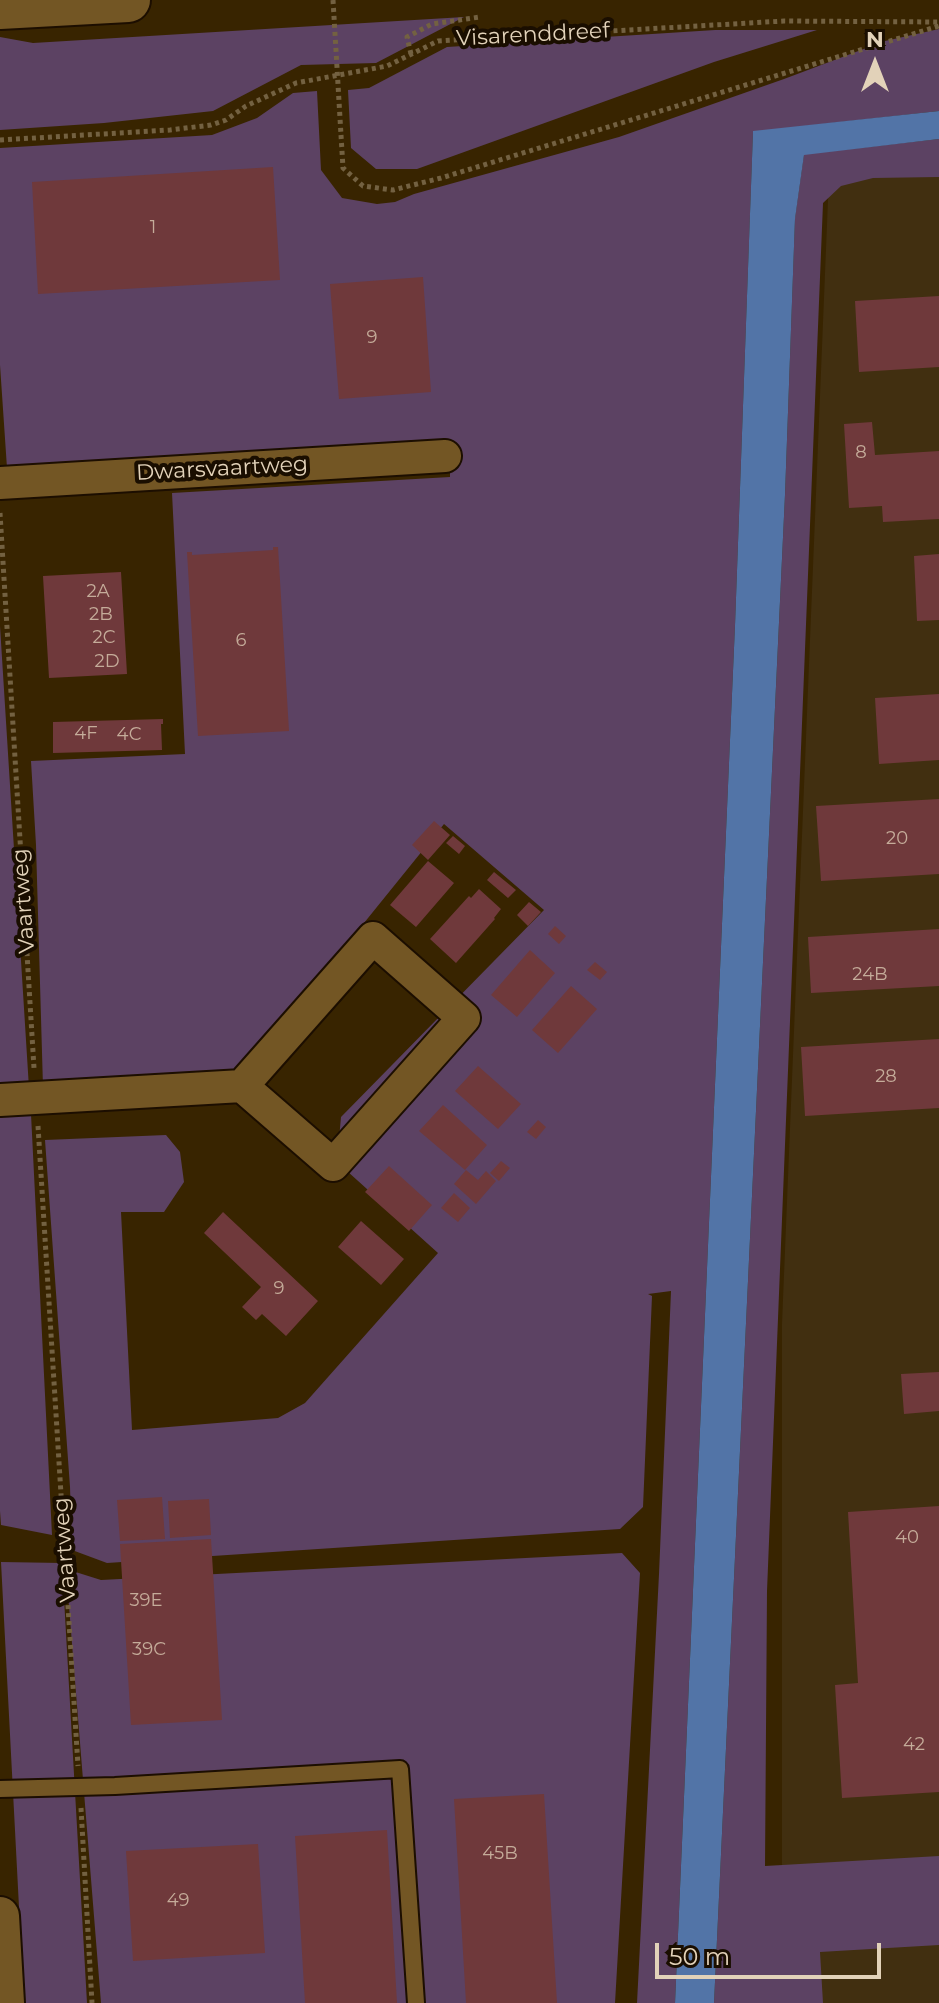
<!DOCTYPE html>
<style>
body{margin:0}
#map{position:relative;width:939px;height:2003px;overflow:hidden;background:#382400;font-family:Montserrat,sans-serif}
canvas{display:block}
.north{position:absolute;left:835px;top:24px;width:80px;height:80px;-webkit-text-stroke:6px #1a0e00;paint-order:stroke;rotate:0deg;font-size:22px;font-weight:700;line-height:32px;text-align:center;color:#e2d2b9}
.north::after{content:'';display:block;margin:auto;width:28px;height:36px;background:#e2d2b9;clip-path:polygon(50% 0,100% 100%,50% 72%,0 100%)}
.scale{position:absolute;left:655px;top:1943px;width:226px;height:36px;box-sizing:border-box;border:4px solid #e2d2b9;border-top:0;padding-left:10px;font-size:24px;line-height:28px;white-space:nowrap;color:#e2d2b9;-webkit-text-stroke:6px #1a0e00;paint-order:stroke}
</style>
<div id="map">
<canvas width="939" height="2003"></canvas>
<div class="north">N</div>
<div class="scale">50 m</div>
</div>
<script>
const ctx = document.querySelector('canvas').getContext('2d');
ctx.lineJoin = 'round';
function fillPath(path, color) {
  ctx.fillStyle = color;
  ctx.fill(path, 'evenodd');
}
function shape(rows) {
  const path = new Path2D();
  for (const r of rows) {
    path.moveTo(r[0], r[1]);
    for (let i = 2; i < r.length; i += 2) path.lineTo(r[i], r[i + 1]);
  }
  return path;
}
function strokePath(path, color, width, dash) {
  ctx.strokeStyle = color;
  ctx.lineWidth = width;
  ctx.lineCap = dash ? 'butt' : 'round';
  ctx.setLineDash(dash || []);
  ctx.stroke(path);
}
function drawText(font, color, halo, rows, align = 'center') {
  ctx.font = font + ' Montserrat,sans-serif';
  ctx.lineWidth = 8;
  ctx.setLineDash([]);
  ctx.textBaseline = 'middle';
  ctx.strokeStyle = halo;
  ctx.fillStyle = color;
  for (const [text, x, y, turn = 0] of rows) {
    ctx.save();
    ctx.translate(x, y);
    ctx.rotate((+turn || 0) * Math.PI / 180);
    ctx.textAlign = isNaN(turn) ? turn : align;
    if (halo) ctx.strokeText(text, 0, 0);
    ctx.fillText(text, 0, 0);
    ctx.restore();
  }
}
fillPath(shape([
 [939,169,939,2003,782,2003,782,1324,829,176]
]), '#412f10');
fillPath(shape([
 [464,17,376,63,301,65,213,111,104,123,0,130,0,37,33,43],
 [939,29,939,111,753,132,735,625,675,2003,637,2003,659,1574,671,1291,648,1294,652,1296,643,1507,620,1529,107,1563,72,1550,70,1487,45,1140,166,1135,180,1152,184,1182,164,1212,121,1212,132,1430,278,1418,305,1403,438,1253,337,1162,341,1117,544,910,444,824,347,944,233,1072,43,1087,36,845,31,761,185,754,172,493,450,477,450,441,7,468,0,365,0,148,212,135,257,118,293,93,317,91,321,170,342,198,377,204,395,202,414,194,619,137,784,79,885,41],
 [715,30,817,30,714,62,417,169,376,169,351,148,348,90,369,88,447,47],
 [939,139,939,177,873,178,841,186,823,203,767,1591,765,1866,939,1856,939,1945,820,1952,823,2003,714,2003,785,495,795,218,804,154],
 [0,626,29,1088,0,1090],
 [31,1114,52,1535,1,1525,0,1511,0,1116],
 [622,1553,640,1573,615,2003,101,2003,66,1569,101,1580],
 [1,1562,62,1563,87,2003,24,2003]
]), '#5c4263');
fillPath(shape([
 [939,111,939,139,804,155,795,219,785,495,714,2003,675,2003,735,625,753,131]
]), '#5274a7');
fillPath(shape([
 [273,167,280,280,38,294,32,182],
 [423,277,431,392,339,399,330,284],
 [939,296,939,367,859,372,855,301],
 [872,422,875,455,939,451,939,519,883,522,882,506,849,508,844,424],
 [273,547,278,547,289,731,198,736,187,552,192,552,192,555,273,550],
 [939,554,939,620,917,621,914,556],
 [121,572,127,674,49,678,43,576],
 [939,694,939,760,879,764,875,698],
 [163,719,163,724,161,724,162,750,53,753,53,722],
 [939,799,939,874,821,881,816,806],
 [434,821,450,835,428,860,412,845],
 [453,836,465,846,459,854,446,843],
 [428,861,454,883,416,927,390,905],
 [494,872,516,890,508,898,487,880],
 [479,889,501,909,494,918,495,919,456,963,430,939,469,896,471,898],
 [529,902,541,912,528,926,517,915],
 [555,926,566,936,559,944,548,934],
 [939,929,939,986,811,993,808,937],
 [530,950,555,973,517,1017,491,995],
 [595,962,607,972,600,980,587,970],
 [571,986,597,1009,558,1053,532,1030],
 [939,1039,939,1108,805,1116,801,1047],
 [478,1066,521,1104,498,1129,455,1091],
 [443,1105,487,1145,465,1170,419,1131],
 [538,1120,546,1127,536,1139,527,1132],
 [501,1161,510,1168,499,1181,490,1173],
 [389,1166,432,1205,409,1231,365,1192],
 [466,1170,478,1180,486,1171,496,1181,476,1204,454,1184],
 [454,1193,470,1208,458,1222,441,1208],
 [223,1212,318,1301,286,1336,262,1314,256,1320,242,1307,261,1287,204,1233],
 [361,1221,404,1259,381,1285,338,1247],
 [939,1372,939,1411,904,1414,901,1374],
 [162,1497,165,1539,120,1541,117,1500],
 [209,1499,211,1535,170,1538,168,1501],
 [939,1506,939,1792,842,1798,835,1685,858,1683,848,1512],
 [211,1539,222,1720,131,1725,120,1544],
 [544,1794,557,2003,466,2003,454,1799],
 [387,1830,397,2003,305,2003,295,1836],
 [258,1844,265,1953,133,1961,126,1851]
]), '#6f393b');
const service = shape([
 [0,1789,115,1786,400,1769,416,2003]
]);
const minor = shape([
 [0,483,445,456],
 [373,938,464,1018,333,1165,242,1086,373,938],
 [0,1100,242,1086]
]);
const tertiary = shape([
 [0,1916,5,2003]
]);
const secondary = shape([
 [0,7,128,0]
]);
strokePath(service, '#1c0e00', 20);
strokePath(minor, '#1c0e00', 36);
strokePath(tertiary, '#1c0e00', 42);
strokePath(secondary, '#1c0e00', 48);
strokePath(shape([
 [411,54,407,37,432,24,480,17],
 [341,135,343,168,363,186,393,190,441,178,939,26],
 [0,140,170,130,211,125,226,120,246,106,296,83,387,66,438,41,784,21,939,22],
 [0,513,34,1068],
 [38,1126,78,1766],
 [81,1808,92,2003]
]), '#736141', 5, [4, 4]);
strokePath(service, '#735624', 16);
strokePath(minor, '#735624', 32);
strokePath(tertiary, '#735624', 38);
strokePath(secondary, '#735624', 44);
strokePath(shape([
 [333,0,341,135]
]), '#736141', 5, [4, 4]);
drawText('18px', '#c5ac9a', null, [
 ["1",153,228],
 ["9",372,338],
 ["8",861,453],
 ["2A",98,592],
 ["2B",101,615],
 ["2C",104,638],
 ["6",241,641],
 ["2D",107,662],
 ["4F",86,734],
 ["4C",129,735],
 ["20",897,839],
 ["24B",870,975],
 ["28",886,1077],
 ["9",279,1289],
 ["40",907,1538],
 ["39E",146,1601],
 ["39C",149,1650],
 ["42",914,1745],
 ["45B",500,1854],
 ["49",178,1901]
]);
drawText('22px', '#e2d2b9', '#1a0e00', [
 ["Visarenddreef",533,35,-3],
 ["Dwarsvaartweg",222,469,-3],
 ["Vaartweg",24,901,-94],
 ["Vaartweg",65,1550,-94]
]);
</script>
